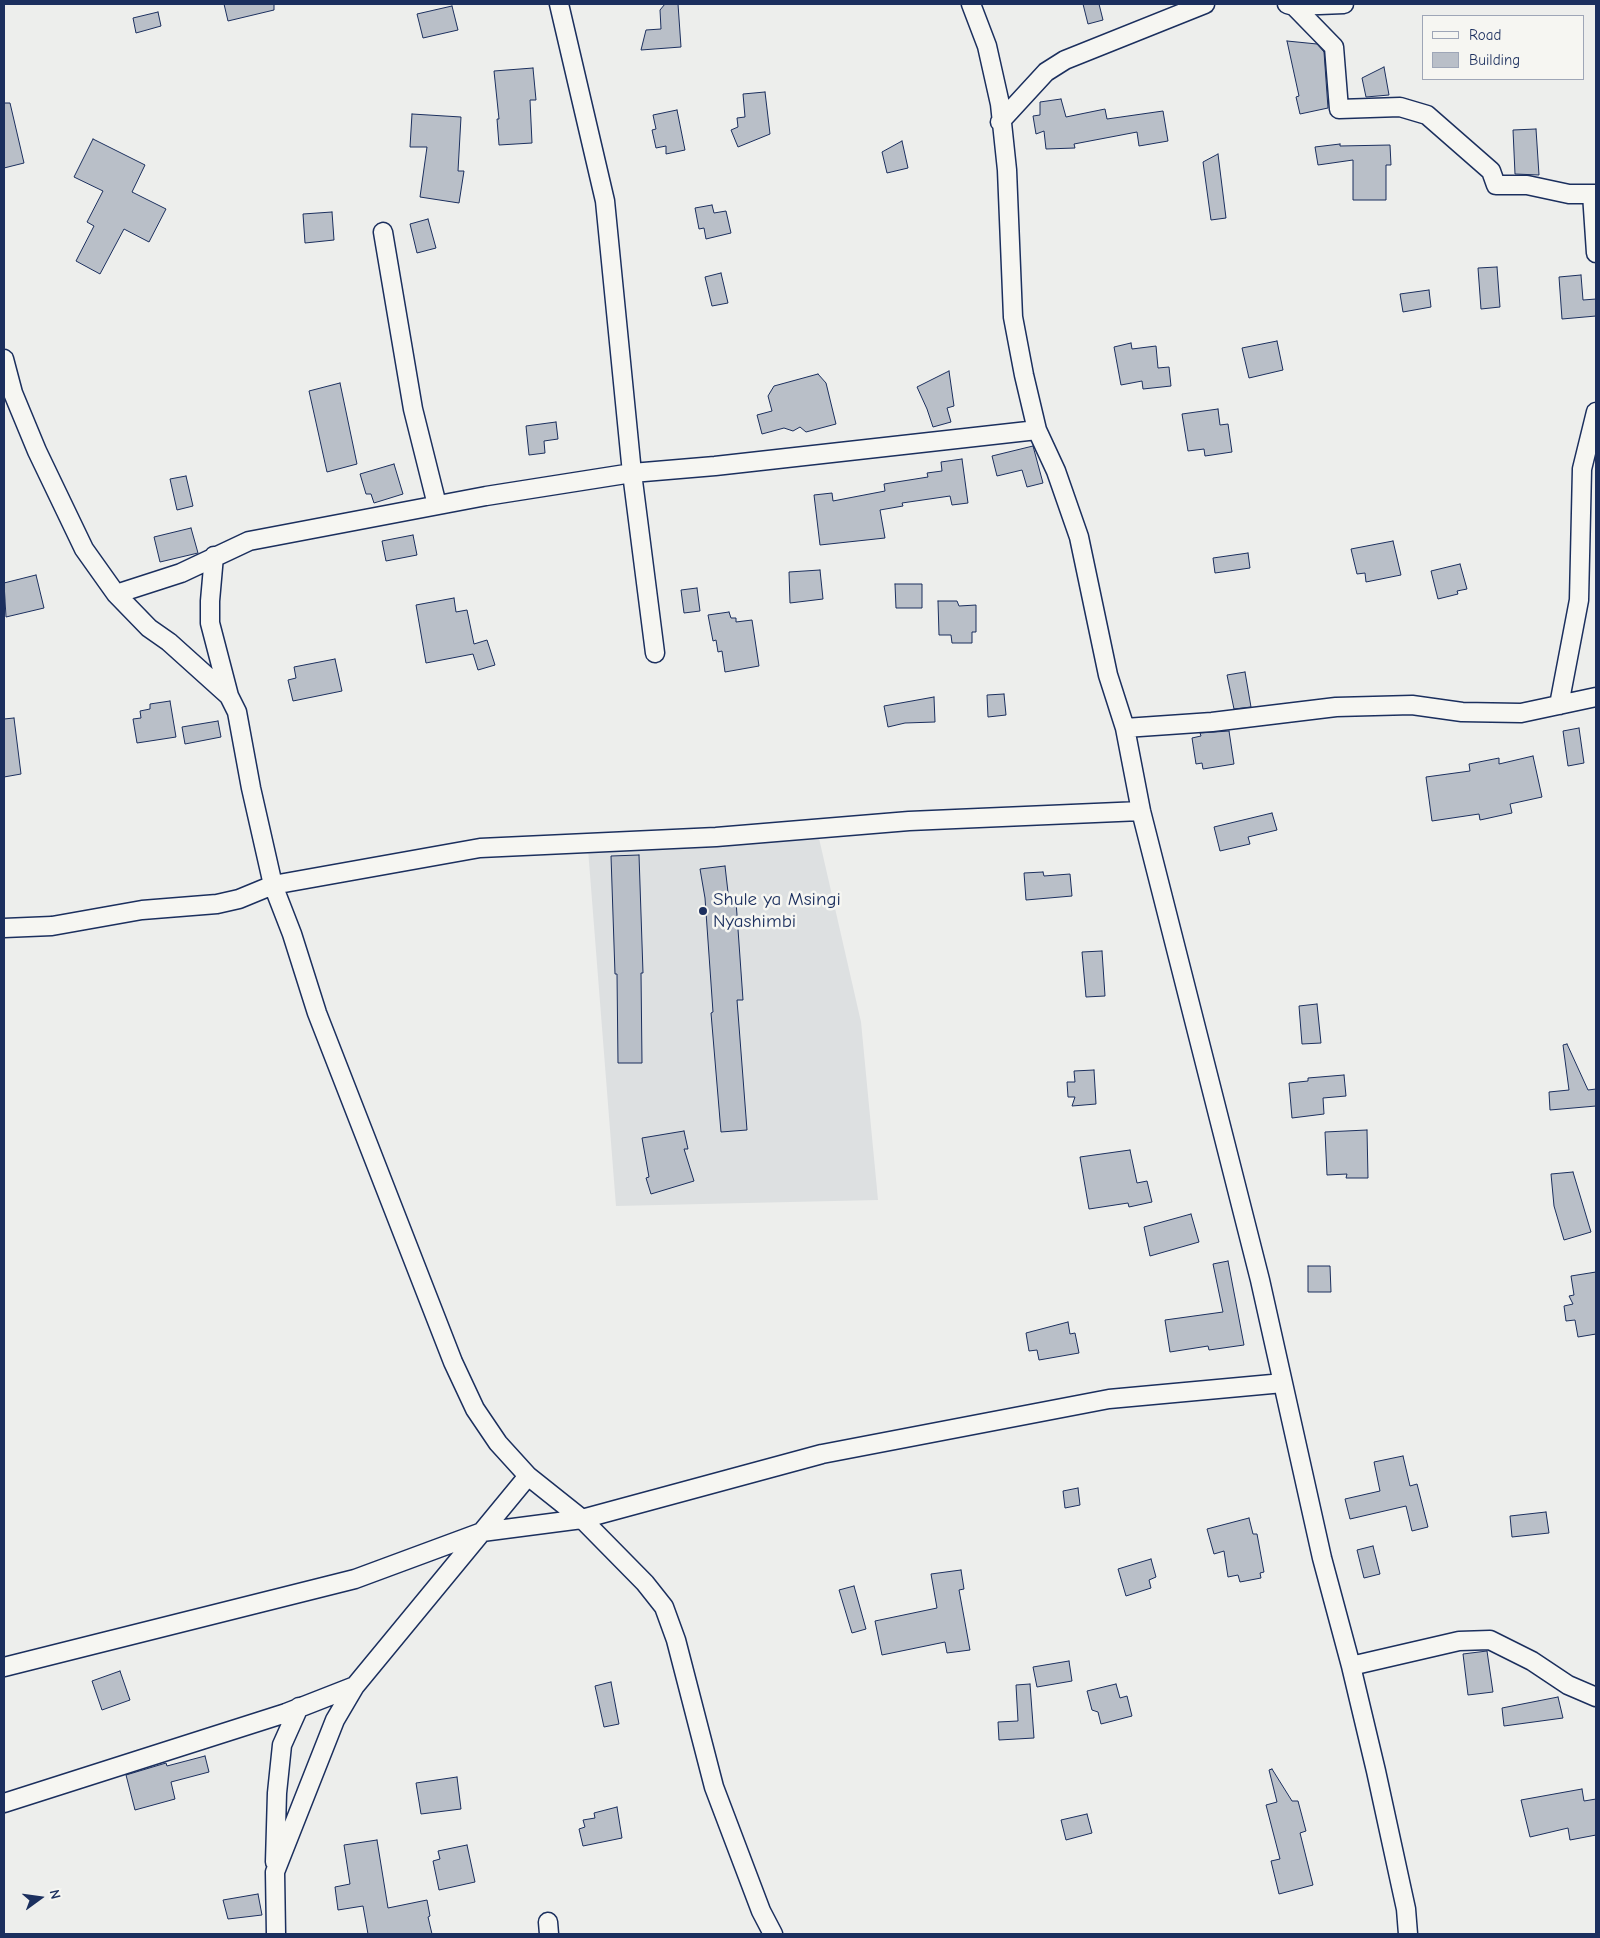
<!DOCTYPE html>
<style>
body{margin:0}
#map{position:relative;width:1600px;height:1938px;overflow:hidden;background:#edeeec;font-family:"Comic Neue",sans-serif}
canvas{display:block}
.frame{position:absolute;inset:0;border:5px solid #1b2f5e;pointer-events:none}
.legend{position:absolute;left:1422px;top:15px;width:162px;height:65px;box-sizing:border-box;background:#f6f6f2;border:1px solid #9ea6b7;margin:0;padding:6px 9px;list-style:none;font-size:15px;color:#1b2f5e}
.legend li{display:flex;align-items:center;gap:10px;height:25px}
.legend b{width:25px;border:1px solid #9ea6b7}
.north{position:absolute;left:15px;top:1873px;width:50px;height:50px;-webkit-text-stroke:4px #f6f6f2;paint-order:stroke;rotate:76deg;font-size:14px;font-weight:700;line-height:20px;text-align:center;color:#1b2f5e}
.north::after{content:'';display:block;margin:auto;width:18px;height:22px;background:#1b2f5e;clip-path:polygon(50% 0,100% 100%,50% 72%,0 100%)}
</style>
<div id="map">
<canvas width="1600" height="1938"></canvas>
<div class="frame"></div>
<ul class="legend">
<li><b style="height:6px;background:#f6f6f2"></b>Road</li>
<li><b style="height:14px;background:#b9bfc8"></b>Building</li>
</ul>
<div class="north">N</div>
</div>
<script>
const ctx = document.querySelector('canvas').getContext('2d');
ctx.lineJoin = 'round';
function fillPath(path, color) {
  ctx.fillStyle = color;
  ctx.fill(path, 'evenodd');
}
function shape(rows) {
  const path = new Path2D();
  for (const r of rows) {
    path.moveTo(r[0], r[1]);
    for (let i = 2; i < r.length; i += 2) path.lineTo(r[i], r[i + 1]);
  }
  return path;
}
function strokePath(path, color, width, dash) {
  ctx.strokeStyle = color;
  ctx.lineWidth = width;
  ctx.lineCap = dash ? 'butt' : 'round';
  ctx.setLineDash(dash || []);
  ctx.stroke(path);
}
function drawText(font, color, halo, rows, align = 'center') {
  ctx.font = font + ' "Comic Neue",sans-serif';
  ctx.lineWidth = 5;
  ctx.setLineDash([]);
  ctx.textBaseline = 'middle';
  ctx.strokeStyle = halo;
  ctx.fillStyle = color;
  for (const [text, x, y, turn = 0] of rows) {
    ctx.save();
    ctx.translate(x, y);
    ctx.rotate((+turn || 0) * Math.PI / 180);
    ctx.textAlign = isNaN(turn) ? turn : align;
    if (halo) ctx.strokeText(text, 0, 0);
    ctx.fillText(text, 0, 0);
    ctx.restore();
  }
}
fillPath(shape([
 [818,834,861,1022,878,1200,616,1206,588,849]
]), '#dde0e1');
const building = shape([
 [224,4,274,4,274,10,228,21,224,4],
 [665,4,678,4,681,47,641,50,646,30,661,29,660,10,665,4],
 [1083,4,1099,4,1103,20,1088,24,1083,4],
 [452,6,458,30,423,38,417,14,452,6],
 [158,12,161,26,136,33,133,18,158,12],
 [1287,41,1317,44,1324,52,1328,108,1300,114,1296,97,1299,96,1287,41],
 [1384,67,1389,95,1366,97,1362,78,1384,67],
 [533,68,536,100,530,100,532,143,499,145,497,119,499,119,494,71,533,68],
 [765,92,770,134,738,147,731,130,738,127,737,118,745,117,743,94,765,92],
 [1061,99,1066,117,1105,109,1107,119,1163,111,1168,141,1139,146,1137,132,1074,144,1075,148,1046,149,1044,131,1036,134,1033,116,1040,115,1040,102,1061,99],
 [4,103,10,103,24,163,4,168,4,103],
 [677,110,685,150,666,154,666,146,656,148,652,130,656,129,653,115,677,110],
 [412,114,461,117,458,171,464,171,459,203,420,197,427,147,410,147,412,114],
 [1536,129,1539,175,1515,174,1513,130,1536,129],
 [93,139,145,165,132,192,166,209,149,242,124,229,100,274,76,261,94,226,87,222,103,191,74,177,93,139],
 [902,141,908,168,887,173,882,152,902,141],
 [1340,144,1340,146,1390,145,1391,165,1386,165,1386,200,1353,200,1353,160,1318,165,1315,147,1340,144],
 [1218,154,1226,218,1211,220,1203,162,1218,154],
 [712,205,714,213,726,211,731,233,706,239,704,228,699,229,695,208,712,205],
 [332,212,334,240,305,243,303,214,332,212],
 [428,219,436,248,417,253,410,224,428,219],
 [1497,267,1500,307,1481,309,1478,268,1497,267],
 [721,273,728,303,712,306,705,277,721,273],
 [1581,275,1583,300,1596,299,1596,316,1562,319,1559,277,1581,275],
 [1429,290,1431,307,1403,312,1400,294,1429,290],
 [1277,341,1283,370,1249,378,1242,348,1277,341],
 [1131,343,1132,349,1156,346,1158,368,1169,367,1171,386,1143,389,1142,381,1121,385,1114,347,1131,343],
 [949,371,954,406,947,408,951,422,933,427,927,409,917,387,949,371],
 [818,374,826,383,836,424,806,432,800,427,793,431,784,428,762,434,757,415,772,411,768,396,774,386,818,374],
 [340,383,357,464,327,472,309,391,340,383],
 [1218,409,1220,425,1228,424,1232,452,1205,456,1204,449,1188,451,1182,414,1218,409],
 [556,422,558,439,544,441,545,453,529,455,526,426,556,422],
 [1033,446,1043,483,1027,487,1022,470,997,476,992,456,1033,446],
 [962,459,968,503,952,505,950,496,902,503,903,506,880,510,885,538,820,545,814,495,832,493,833,501,885,491,884,484,928,477,927,473,942,471,941,462,962,459],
 [394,464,403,494,374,503,371,494,366,494,360,474,394,464],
 [186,476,193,506,177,510,170,479,186,476],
 [191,528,198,553,160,562,154,537,191,528],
 [413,535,417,555,386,561,382,541,413,535],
 [1393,541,1401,575,1366,582,1365,573,1357,574,1351,549,1393,541],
 [1248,553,1250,568,1215,573,1213,558,1248,553],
 [1460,564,1467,589,1457,591,1458,594,1438,599,1431,571,1460,564],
 [820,570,823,599,790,603,789,572,820,570],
 [36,575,44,608,6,617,4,583,36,575],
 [895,584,922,584,922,608,896,608,895,584],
 [697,588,700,611,684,613,681,590,697,588],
 [454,598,456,612,467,610,474,644,487,640,495,665,478,670,473,654,426,663,416,605,454,598],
 [938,601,957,601,959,606,976,605,976,632,972,632,972,643,952,643,951,635,939,635,938,601],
 [729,612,731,618,736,618,736,622,752,620,759,666,725,672,722,651,718,652,716,640,713,641,708,615,729,612],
 [335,659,342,691,293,701,288,680,296,678,294,667,335,659],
 [1245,672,1251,707,1234,709,1227,675,1245,672],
 [1004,694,1006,715,988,717,987,695,1004,694],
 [934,697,935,722,905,723,888,727,884,706,934,697],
 [170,701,176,737,137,743,133,719,141,718,140,711,150,709,150,704,170,701],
 [14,718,21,774,4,777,4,719,14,718],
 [218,721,221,737,185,744,182,727,218,721],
 [1579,728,1584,763,1568,766,1563,731,1579,728],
 [1229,731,1234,764,1203,769,1202,763,1196,764,1192,738,1201,736,1200,733,1229,731],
 [1533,756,1542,797,1510,804,1512,813,1480,820,1479,814,1432,821,1426,777,1470,771,1469,764,1499,758,1499,764,1533,756],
 [1272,813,1277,830,1248,837,1250,844,1220,851,1214,827,1272,813],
 [639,855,643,973,641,973,642,1063,618,1063,617,974,615,974,611,856,639,855],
 [725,866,729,901,736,901,743,1000,737,1000,747,1130,721,1132,711,1013,713,1012,705,898,700,869,725,866],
 [1043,872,1044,876,1070,874,1072,896,1026,900,1024,873,1043,872],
 [1102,951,1105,996,1086,997,1082,952,1102,951],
 [1317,1004,1321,1043,1302,1044,1299,1006,1317,1004],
 [1567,1044,1588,1090,1596,1089,1596,1106,1550,1110,1549,1092,1569,1090,1563,1045,1567,1044],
 [1094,1070,1096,1104,1072,1106,1075,1097,1068,1097,1067,1082,1075,1082,1074,1071,1094,1070],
 [1344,1075,1346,1096,1323,1098,1324,1114,1292,1118,1289,1083,1308,1081,1308,1078,1344,1075],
 [1367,1130,1368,1178,1346,1178,1347,1174,1327,1175,1325,1132,1367,1130],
 [684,1131,688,1149,684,1149,694,1181,651,1194,646,1178,649,1177,642,1138,684,1131],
 [1130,1150,1137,1183,1147,1181,1152,1202,1129,1207,1128,1203,1089,1209,1080,1157,1130,1150],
 [1573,1172,1591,1232,1564,1240,1554,1206,1551,1174,1573,1172],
 [1191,1214,1199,1242,1150,1256,1144,1227,1191,1214],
 [1228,1261,1244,1345,1209,1350,1208,1346,1170,1352,1165,1320,1223,1312,1213,1264,1228,1261],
 [1308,1266,1330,1266,1331,1292,1308,1292,1308,1266],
 [1596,1272,1596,1334,1578,1337,1575,1320,1566,1321,1564,1306,1573,1304,1569,1296,1574,1295,1571,1276,1596,1272],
 [1068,1322,1070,1334,1075,1333,1079,1353,1039,1360,1037,1350,1029,1351,1026,1333,1068,1322],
 [1403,1456,1410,1486,1417,1484,1428,1527,1412,1531,1406,1506,1350,1519,1345,1499,1380,1491,1374,1462,1403,1456],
 [1078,1488,1080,1505,1065,1508,1063,1491,1078,1488],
 [1546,1512,1549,1533,1512,1537,1510,1516,1546,1512],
 [1249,1518,1253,1534,1257,1534,1264,1572,1260,1573,1261,1578,1240,1582,1238,1575,1228,1577,1224,1551,1214,1554,1207,1529,1249,1518],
 [1373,1546,1380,1574,1364,1578,1357,1550,1373,1546],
 [1151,1559,1156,1577,1149,1580,1151,1588,1126,1596,1118,1569,1151,1559],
 [961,1570,964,1589,959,1590,970,1650,947,1653,945,1642,882,1655,875,1621,937,1608,931,1574,961,1570],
 [854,1586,866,1629,852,1633,839,1590,854,1586],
 [1487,1651,1493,1692,1468,1695,1463,1654,1487,1651],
 [1069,1661,1072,1681,1037,1687,1033,1667,1069,1661],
 [120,1671,130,1700,102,1710,92,1681,120,1671],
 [611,1682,619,1724,604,1727,595,1686,611,1682],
 [1030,1684,1034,1738,999,1740,998,1722,1018,1721,1016,1685,1030,1684],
 [1116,1684,1120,1698,1127,1696,1132,1716,1101,1724,1098,1712,1092,1710,1087,1691,1116,1684],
 [1558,1697,1563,1718,1504,1726,1502,1708,1558,1697],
 [205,1756,209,1772,171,1782,175,1799,135,1810,126,1775,166,1763,167,1766,205,1756],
 [1272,1769,1292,1801,1298,1801,1306,1831,1300,1833,1313,1885,1279,1894,1271,1861,1280,1859,1266,1805,1277,1802,1269,1770,1272,1769],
 [457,1777,461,1809,421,1814,416,1783,457,1777],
 [1582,1789,1584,1801,1596,1799,1596,1835,1570,1840,1568,1828,1530,1837,1521,1800,1582,1789],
 [617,1807,622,1838,583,1846,579,1829,585,1827,583,1820,595,1818,594,1813,617,1807],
 [1087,1814,1092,1833,1066,1840,1061,1820,1087,1814],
 [377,1840,388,1908,427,1900,430,1916,428,1917,432,1934,368,1934,363,1906,338,1910,335,1887,350,1884,344,1845,377,1840],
 [467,1845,475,1882,439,1890,433,1861,440,1859,438,1851,467,1845],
 [258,1894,262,1915,228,1919,223,1900,258,1894]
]);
fillPath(building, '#b9bfc8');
strokePath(building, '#1b2f5e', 1);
const minor = shape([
 [559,4,605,201,632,473,655,653],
 [971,4,987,46,1000,104,1007,170,1013,317,1024,375,1037,430,1056,471,1079,537,1108,675,1125,728,1141,811,1260,1280,1322,1558,1351,1666,1376,1771,1406,1909,1408,1934],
 [1287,4,1294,6,1344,4],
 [1294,6,1334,47,1339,109,1400,107,1427,115,1491,171,1496,185,1527,185,1569,194,1596,194],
 [1000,122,1046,72,1065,60,1205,4],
 [1592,194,1596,253],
 [383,232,413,409,437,505],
 [4,359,13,393,37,451,84,549,116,594,149,628,169,642,229,696,237,712,251,788,273,885,292,934,317,1013,453,1362,475,1409,498,1443,528,1476,582,1519,645,1583,664,1607,676,1640,714,1787,761,1911,773,1934],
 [214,556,210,601,210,623,229,696],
 [116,594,181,573,249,541,486,496,632,473,715,466,1037,430],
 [1559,705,1579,600,1582,469,1596,412],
 [1125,728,1212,722,1336,707,1412,705,1462,712,1521,713,1596,697],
 [4,928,52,926,142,910,217,904,239,899,273,885,480,848,716,837,909,821,1141,811],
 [1351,1666,1459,1641,1490,1640,1532,1661,1568,1685,1596,1697],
 [4,1667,355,1579,482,1532,582,1519,822,1454,1109,1399,1283,1383],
 [4,1803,286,1713,355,1686],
 [275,1862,277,1793,282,1745,299,1707],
 [548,1922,549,1934],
 [276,1934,275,1872,335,1720,355,1686,528,1476]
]);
strokePath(minor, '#1b2f5e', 21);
strokePath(minor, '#f6f6f2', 18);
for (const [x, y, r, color] of [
 [703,911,5,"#1b2f5e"]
]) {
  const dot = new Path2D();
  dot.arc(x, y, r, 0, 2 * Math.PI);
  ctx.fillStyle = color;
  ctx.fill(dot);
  strokePath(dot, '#f6f6f2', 2);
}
drawText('19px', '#1b2f5e', '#f6f6f2', [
 ["Shule ya Msingi",713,900],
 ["Nyashimbi",713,922]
], 'left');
</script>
